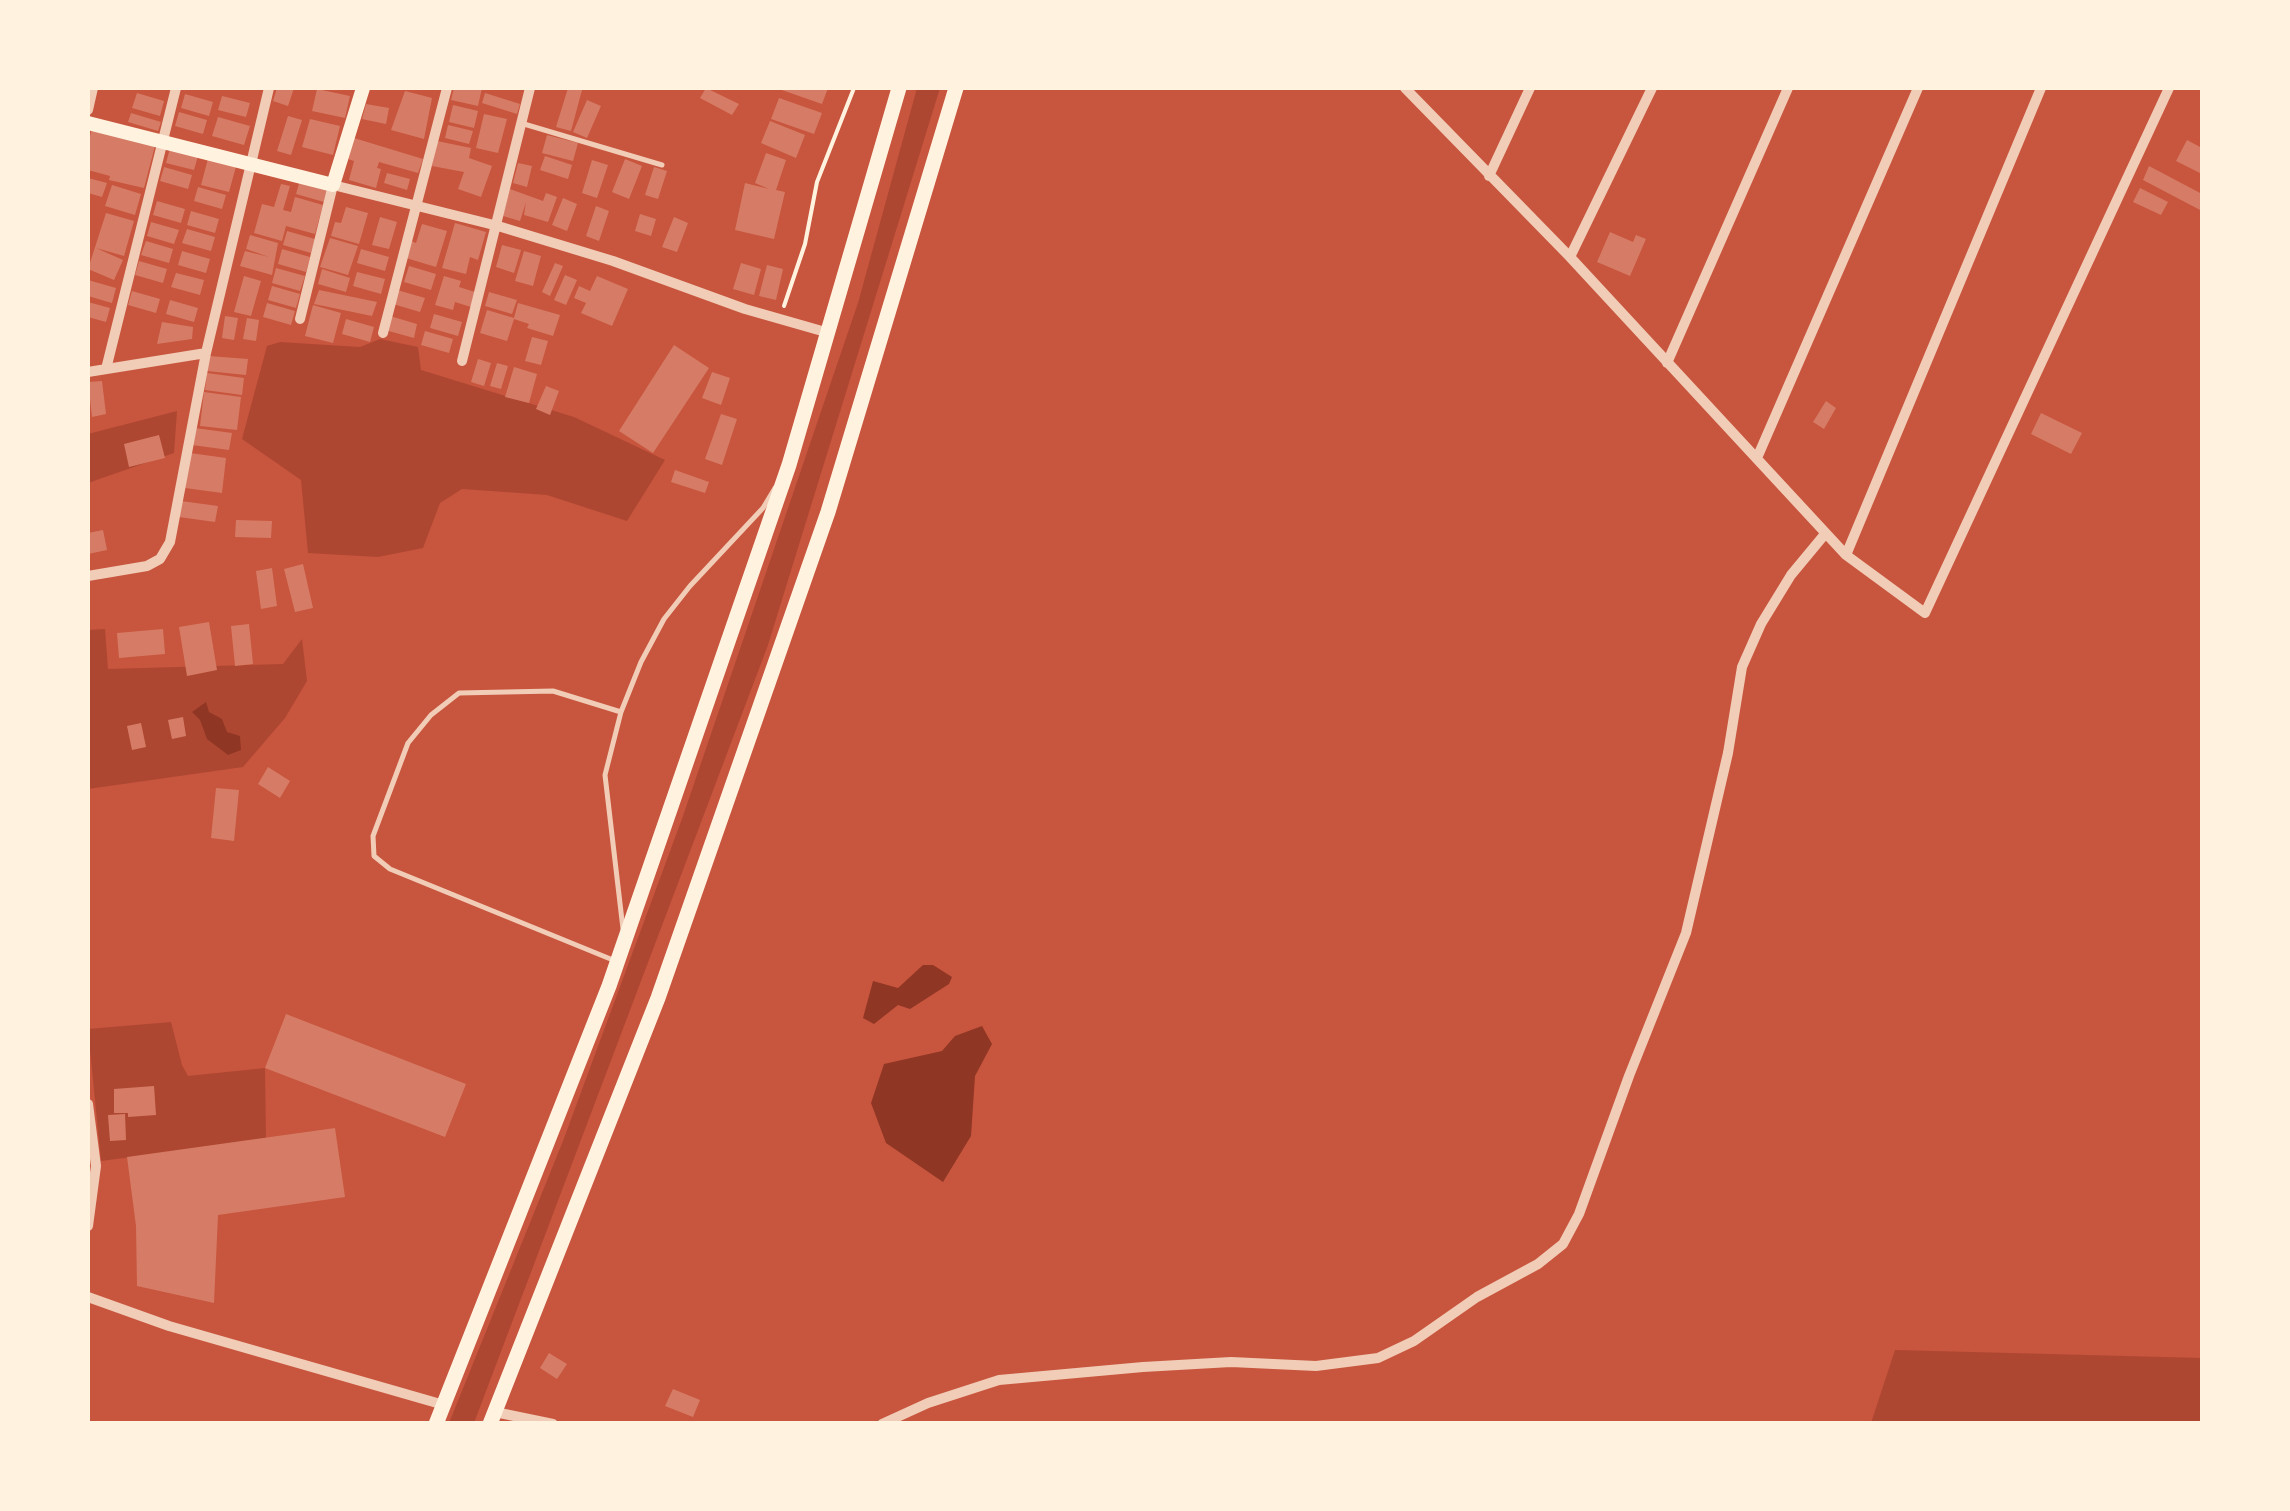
<!DOCTYPE html>
<style>
body{margin:0}
#map{position:relative;width:2290px;height:1511px;overflow:hidden;background:#c8553d;font-family:Ubuntu,sans-serif}
canvas{display:block}
.frame{position:absolute;inset:0;border:90px solid #fff3e0;pointer-events:none}
</style>
<div id="map">
<canvas width="2290" height="1511"></canvas>
<div class="frame"></div>
</div>
<script>
const ctx = document.querySelector('canvas').getContext('2d');
ctx.lineJoin = 'round';
function fillPath(path, color) {
  ctx.fillStyle = color;
  ctx.fill(path, 'evenodd');
}
function shape(rows) {
  const path = new Path2D();
  for (const r of rows) {
    path.moveTo(r[0], r[1]);
    for (let i = 2; i < r.length; i += 2) path.lineTo(r[i], r[i + 1]);
  }
  return path;
}
function strokePath(path, color, width, dash) {
  ctx.strokeStyle = color;
  ctx.lineWidth = width;
  ctx.lineCap = dash ? 'butt' : 'round';
  ctx.setLineDash(dash || []);
  ctx.stroke(path);
}
fillPath(shape([
 [917,88,940,88,768,645,474,1423,449,1423,563,1141,683,816,858,303],
 [380,339,418,347,421,370,574,417,665,460,627,521,547,495,462,489,440,503,423,548,378,557,308,553,301,480,242,439,267,346,280,342,360,347],
 [177,411,174,453,88,483,88,434],
 [105,629,108,669,283,664,302,639,307,681,285,718,243,767,88,789,88,630],
 [171,1022,182,1065,188,1076,265,1068,266,1139,101,1161,88,1029],
 [1895,1350,2202,1358,2202,1423,1871,1423]
]), '#ae4732');
fillPath(shape([
 [206,702,209,712,222,719,227,732,240,736,241,750,228,755,207,739,200,720,192,712],
 [923,965,933,965,952,977,949,984,910,1009,898,1005,874,1024,863,1018,873,981,898,988],
 [982,1026,992,1044,975,1076,971,1136,943,1182,886,1143,871,1103,884,1064,942,1051,955,1036]
]), '#8f3625');
fillPath(shape([
 [277,88,294,88,288,106,273,101],
 [454,88,482,88,478,106,451,100],
 [568,88,582,90,571,131,556,127],
 [706,88,739,104,732,115,700,98],
 [776,88,828,88,822,104],
 [317,89,350,96,345,118,312,111],
 [405,91,432,98,424,139,391,130],
 [137,93,164,101,160,116,132,108],
 [485,93,520,104,517,114,482,103],
 [185,94,213,102,209,116,181,108],
 [222,96,250,103,246,117,218,110],
 [779,98,822,113,814,134,771,119],
 [587,100,601,106,587,138,573,132],
 [366,104,389,108,386,124,362,119],
 [453,105,478,111,474,128,449,122],
 [179,112,207,120,203,134,175,126],
 [131,113,161,122,158,131,128,122],
 [484,114,507,119,498,153,476,148],
 [288,116,302,120,291,155,277,151],
 [218,117,250,126,244,145,212,136],
 [310,119,340,126,333,155,302,147],
 [770,121,805,135,796,158,761,143],
 [448,125,473,131,469,144,445,138],
 [92,128,156,142,144,188,109,180,110,176,88,170,88,144],
 [547,135,578,143,573,161,542,153],
 [354,138,423,159,418,173,379,162,377,168,381,169,376,188,349,180,354,161,348,159],
 [2187,140,2202,148,2202,174,2176,161],
 [437,141,471,148,469,158,492,166,481,197,458,189,464,172,432,166],
 [170,148,198,156,194,170,166,163],
 [766,153,786,160,776,190,785,192,774,239,735,230,745,183,769,189,755,183],
 [209,155,237,163,229,192,201,185],
 [545,156,572,165,568,179,540,170],
 [625,159,642,166,629,199,612,192],
 [592,160,608,165,597,198,582,193],
 [518,163,532,166,527,187,513,183],
 [2149,166,2202,194,2202,211,2143,180],
 [164,167,192,175,188,189,160,181],
 [654,167,667,171,658,199,645,195],
 [387,173,410,179,407,190,384,183],
 [88,178,107,183,102,197,88,193],
 [300,180,328,188,324,202,296,194],
 [281,184,290,186,283,210,291,212,295,197,323,205,315,234,286,226,282,241,254,233,262,204,274,207],
 [112,185,141,194,135,215,105,206],
 [198,187,226,195,222,209,194,201],
 [2140,188,2168,202,2161,215,2133,202],
 [510,189,543,201,546,193,557,197,548,222,524,215,526,202,520,221,503,216],
 [563,198,577,204,567,231,552,225],
 [157,201,185,209,181,223,153,215],
 [596,206,609,211,599,241,586,236],
 [346,207,368,213,359,244,331,236,335,222,341,223],
 [191,211,219,219,215,233,187,225],
 [106,213,134,221,124,256,96,248,123,260,114,280,88,269],
 [640,214,656,219,651,236,635,231],
 [380,217,397,222,389,249,372,245],
 [674,217,688,223,677,252,662,247],
 [151,222,179,230,174,244,147,236],
 [455,223,486,232,478,260,470,257,466,274,442,268],
 [422,224,447,231,436,267,406,258,411,241,416,243],
 [187,229,215,237,211,251,182,243],
 [287,231,315,239,311,253,283,245],
 [1610,232,1633,242,1636,235,1646,239,1630,276,1597,262],
 [250,235,278,243,272,275,240,266,245,251,269,257,246,249],
 [330,238,358,246,348,275,320,267],
 [146,241,173,249,169,263,141,255],
 [502,245,521,250,514,273,496,267],
 [282,249,310,257,306,272,278,264],
 [361,249,389,257,385,271,357,263],
 [182,251,210,259,206,273,178,265],
 [524,251,541,256,533,286,515,281],
 [139,261,167,269,163,283,135,275],
 [555,263,563,266,550,296,542,292],
 [741,263,761,269,754,295,733,289],
 [767,265,783,269,776,300,759,296],
 [409,266,436,274,431,290,404,282],
 [276,268,305,276,300,291,272,283],
 [322,269,350,278,346,292,318,284],
 [357,272,385,279,381,294,353,286],
 [176,273,204,280,200,295,171,287],
 [565,275,577,280,566,305,554,300],
 [244,276,261,281,251,316,234,312],
 [444,276,461,281,459,287,475,292,471,307,455,302,453,310,435,305],
 [597,276,628,289,612,326,581,313,586,303,574,298,579,286,590,291],
 [88,280,116,288,112,303,88,296],
 [272,286,300,294,296,308,268,300],
 [319,290,377,302,372,316,314,304],
 [397,290,425,298,420,312,393,304],
 [132,291,160,299,156,313,128,305],
 [489,292,517,300,512,314,485,306],
 [170,300,198,308,194,322,166,314],
 [88,302,110,308,106,322,88,317],
 [267,303,295,311,291,325,263,317],
 [518,303,560,315,553,336,527,328,529,324,514,319,507,341,480,333,487,310,514,318],
 [313,305,341,313,333,343,305,336],
 [434,314,462,322,458,336,430,328],
 [225,316,238,318,234,340,222,338],
 [390,316,417,324,414,338,385,330],
 [247,318,259,320,256,341,243,339],
 [346,319,374,327,370,342,342,334],
 [162,322,193,327,192,339,157,344],
 [425,331,453,339,449,353,421,345],
 [532,337,548,341,541,365,525,361],
 [674,345,709,368,653,453,619,431],
 [209,356,248,359,246,375,207,371],
 [478,359,491,363,484,386,471,382],
 [497,363,508,366,501,389,490,386],
 [514,367,537,374,529,403,505,397],
 [712,372,730,378,721,405,702,398],
 [207,373,244,378,242,395,205,390],
 [102,381,106,414,92,417,88,382],
 [546,386,559,391,550,415,536,409],
 [204,392,241,397,237,430,200,426],
 [1826,401,1836,408,1824,429,1813,422],
 [2041,413,2082,433,2071,454,2031,434],
 [721,414,737,419,722,465,705,459],
 [195,428,232,433,229,450,192,445],
 [159,435,165,458,129,467,124,444],
 [190,453,226,458,222,493,185,488],
 [675,470,709,482,705,493,671,482],
 [181,501,218,506,215,522,179,517],
 [236,520,272,521,271,538,235,537],
 [103,530,107,550,88,554,88,533],
 [303,564,313,608,295,612,284,569],
 [272,568,277,606,261,609,256,571],
 [209,622,217,670,187,676,179,627],
 [249,624,253,664,235,666,231,626],
 [163,629,165,654,119,658,117,633],
 [183,717,186,736,172,739,168,720],
 [141,723,146,747,132,750,127,726],
 [268,767,290,781,280,798,258,784],
 [216,788,239,790,234,841,211,838],
 [286,1014,466,1084,445,1137,265,1068],
 [154,1086,156,1115,128,1117,128,1113,114,1113,114,1089],
 [125,1114,126,1140,110,1141,108,1115],
 [335,1128,345,1197,218,1215,214,1303,137,1286,136,1226,127,1157],
 [549,1353,567,1364,557,1379,540,1368],
 [673,1389,700,1400,693,1417,665,1406]
]), '#d67c66');
strokePath(shape([
 [784,306,805,244,817,182,854,88]
]), '#fff3e0', 4);
strokePath(shape([
 [524,124,662,165],
 [623,929,605,775,621,712,641,662,664,619,690,586,763,508,775,488],
 [613,960,390,869,374,856,373,836,408,743,431,715,459,693,553,691,621,712]
]), '#f1ccb7', 5);
strokePath(shape([
 [1405,88,1570,257,1846,555,1925,613,2169,88],
 [88,110,93,88],
 [1489,176,1530,88],
 [1570,257,1652,88],
 [300,319,333,185,498,226,613,261,745,309,829,333],
 [383,333,447,88],
 [462,361,530,88],
 [1667,363,1788,88],
 [106,369,176,88],
 [88,372,206,353],
 [1757,458,1918,88],
 [1846,555,2041,88],
 [88,576,147,566,160,559,170,542,206,353,269,88],
 [88,1104,96,1166,88,1226],
 [88,1297,169,1326,444,1405],
 [495,1412,553,1424],
 [882,1424,928,1403,999,1380,1143,1367,1231,1362,1316,1366,1378,1358,1414,1341,1477,1297,1538,1264,1563,1244,1579,1214,1629,1076,1686,933,1728,753,1742,667,1761,624,1791,575,1825,534]
]), '#f1ccb7', 10);
strokePath(shape([
 [88,123,333,185,363,88]
]), '#fff3e0', 14);
strokePath(shape([
 [436,1424,609,986,789,465,899,88],
 [490,1424,658,998,828,512,956,88]
]), '#fff3e0', 15);
</script>
